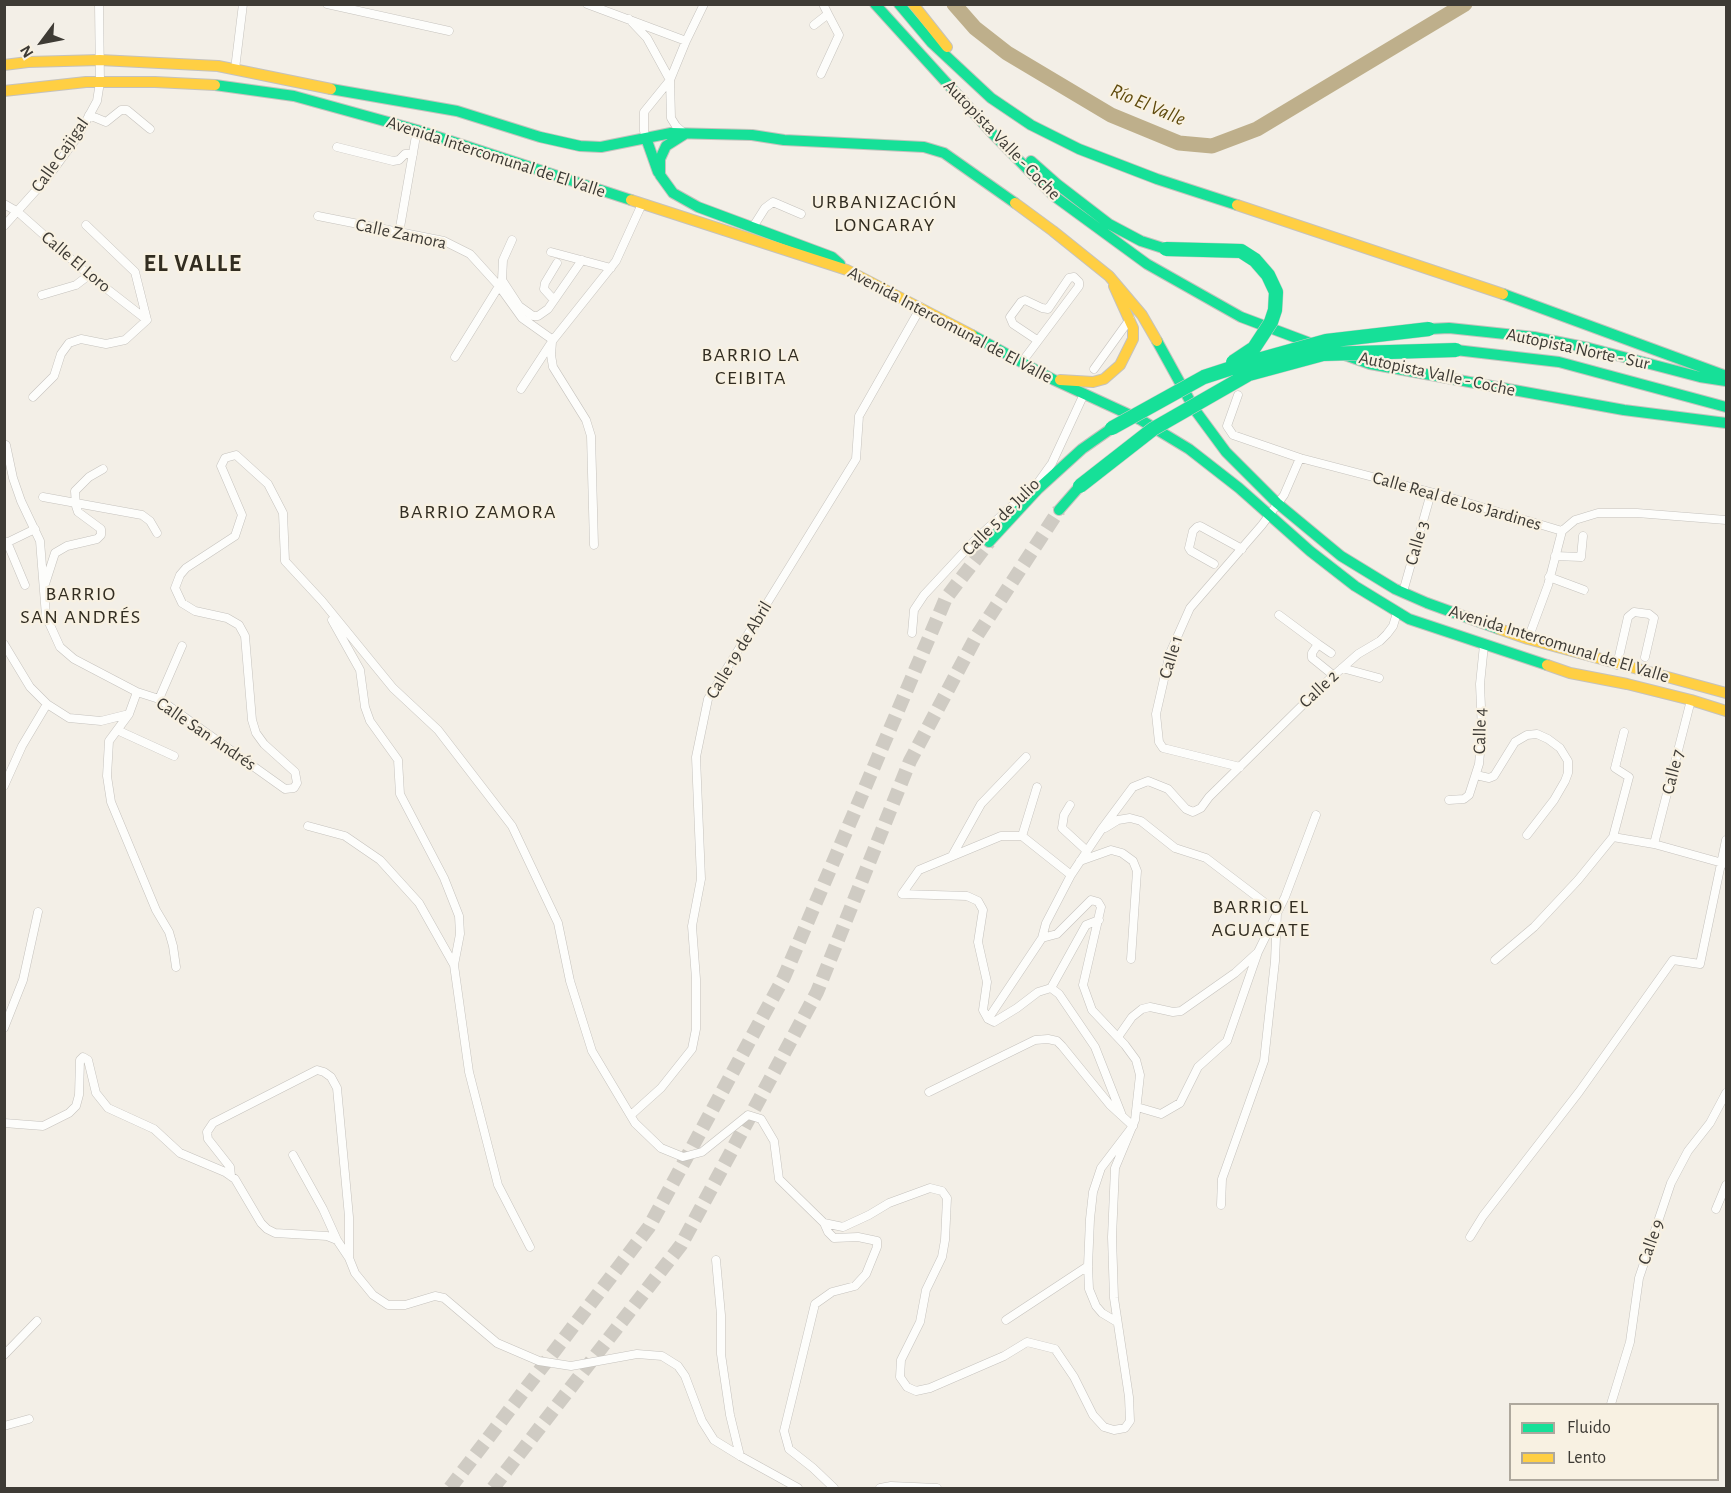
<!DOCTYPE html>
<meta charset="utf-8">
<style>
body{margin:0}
#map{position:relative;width:1731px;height:1493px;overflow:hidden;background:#f3efe7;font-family:"Alegreya Sans",sans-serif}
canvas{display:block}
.frame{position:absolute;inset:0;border:6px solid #3e3b35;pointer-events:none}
.legend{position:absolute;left:1509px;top:1403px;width:210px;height:78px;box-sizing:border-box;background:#f8f1e2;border:2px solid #aea89d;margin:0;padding:8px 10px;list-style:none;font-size:18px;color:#3e3b35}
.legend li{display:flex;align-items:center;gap:12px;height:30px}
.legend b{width:30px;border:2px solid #aea89d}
.north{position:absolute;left:12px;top:12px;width:60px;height:60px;-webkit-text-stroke:4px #f8f1e2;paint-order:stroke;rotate:238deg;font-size:16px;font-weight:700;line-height:24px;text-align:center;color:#3e3b35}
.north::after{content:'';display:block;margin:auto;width:21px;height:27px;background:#3e3b35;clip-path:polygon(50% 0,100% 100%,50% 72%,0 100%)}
</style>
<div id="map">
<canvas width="1731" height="1493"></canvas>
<div class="frame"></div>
<ul class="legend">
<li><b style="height:8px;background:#16e098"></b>Fluido</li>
<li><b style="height:8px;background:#ffcf43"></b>Lento</li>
</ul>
<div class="north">N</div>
</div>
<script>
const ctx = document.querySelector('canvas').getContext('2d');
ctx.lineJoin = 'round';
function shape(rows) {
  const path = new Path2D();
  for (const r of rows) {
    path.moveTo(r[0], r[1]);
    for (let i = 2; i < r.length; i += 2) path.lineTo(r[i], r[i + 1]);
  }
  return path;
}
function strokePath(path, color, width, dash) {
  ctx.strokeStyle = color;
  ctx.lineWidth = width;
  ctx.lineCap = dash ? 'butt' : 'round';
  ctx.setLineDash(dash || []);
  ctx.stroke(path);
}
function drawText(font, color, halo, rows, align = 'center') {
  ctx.font = font + ' "Alegreya Sans",sans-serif';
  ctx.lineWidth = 4.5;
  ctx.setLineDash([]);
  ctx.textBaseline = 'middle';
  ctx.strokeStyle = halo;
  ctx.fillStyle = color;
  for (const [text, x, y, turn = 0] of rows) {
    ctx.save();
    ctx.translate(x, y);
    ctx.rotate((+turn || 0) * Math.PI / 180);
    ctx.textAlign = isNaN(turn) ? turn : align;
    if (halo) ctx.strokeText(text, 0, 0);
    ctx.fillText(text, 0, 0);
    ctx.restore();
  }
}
strokePath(shape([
 [954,4,975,28,1007,53,1111,115,1179,143,1212,146,1257,129,1465,4]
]), '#beaf8b', 15);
strokePath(shape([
 [450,1488,649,1227,784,977,946,598,989,542],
 [493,1488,681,1245,817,992,910,761,976,637,1059,510]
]), '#cfcbc3', 14, [14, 7]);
const street = shape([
 [327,4,449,31],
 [587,4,686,41],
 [629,19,647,38,670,80,671,118,676,126,685,134],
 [814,25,828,14,823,4],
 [235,69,243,4],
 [821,74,839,35,828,14],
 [89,115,106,122,121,110,127,110,150,129],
 [646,138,644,131,644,112,670,80,686,41,704,4],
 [337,147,393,161,399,160,405,154,413,154],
 [4,204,18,212,89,275,147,320],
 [318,216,444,241,470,254,499,286,522,318,553,340],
 [4,226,48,177,78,136,97,101,100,82,99,4],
 [753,227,765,208,773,202,801,214],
 [399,233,417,130],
 [512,240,503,260,502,280,519,306,533,316,538,316,548,309,582,260],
 [551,252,611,268],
 [42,295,76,285,89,275],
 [554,300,544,289,545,283,557,263],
 [552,342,551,355,553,367,586,420,591,436,594,545],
 [455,357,499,286],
 [1022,362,1079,286,1079,282,1074,277,1069,278,1048,309,1042,308,1025,300,1021,302,1010,317,1013,324,1037,340],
 [1094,369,1130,319],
 [521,389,553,340,616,261,642,204],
 [1238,395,1227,426,1233,435,1300,458,1438,494,1562,531],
 [33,397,54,376,61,354,69,343,81,339,106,344,125,340,147,320,135,272,86,225],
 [4,444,6,445,13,478,21,501,40,541,46,616,60,647,74,659,137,692,159,699,285,789,294,788,297,783,295,772,264,744,256,733,252,720,245,636,239,625,227,618,195,611,182,603,175,588,180,575,186,568,235,536,242,515,221,466,225,458,236,455,268,484,283,513,285,561,322,601,393,688,438,730,512,826,558,923,570,981,592,1051,635,1123,661,1148,683,1157,702,1152,748,1115,761,1119,774,1141,779,1179,824,1223,843,1227,869,1215,889,1203,930,1188,942,1191,947,1198,945,1240,942,1257,926,1290,920,1322,901,1360,900,1377,907,1387,916,1391,930,1388,1004,1356,1027,1342,1055,1349,1074,1377,1093,1415,1104,1427,1114,1430,1125,1428,1130,1421,1129,1397,1114,1298,1112,1237,1115,1168,1135,1120,1140,1075,1136,1060,1125,1045,1092,1010,1083,985,1101,907,1098,902,1091,900,1057,934,1042,938,1046,923,1071,875,1101,830,1133,787,1148,781,1168,789,1186,809,1193,812,1201,808,1209,797,1324,684,1358,654,1380,641,1387,634,1393,626,1397,613],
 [1037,484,1052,463,1084,394],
 [43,497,142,515,150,521,157,533],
 [1562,531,1575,520,1598,513,1637,513,1726,520],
 [7,542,25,585],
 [4,544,35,529],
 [1555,556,1581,557,1583,536],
 [1214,564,1191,551,1189,548,1193,531,1197,527,1200,526,1242,549],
 [1549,577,1584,590],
 [45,584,55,553,67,546,97,539,101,535,101,529,78,512,76,506,75,491,89,477,103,469],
 [1403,592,1431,493],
 [1279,615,1318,644,1312,653,1312,658,1333,675],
 [332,620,360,670,365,707,370,721,398,760,400,794,444,878,459,916,460,934,454,965,469,1072,498,1185,530,1247],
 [912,633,914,610,924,595,977,538,1025,494],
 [1528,639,1548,585,1562,531],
 [4,644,30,687,47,704,69,718,101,721,129,714,137,692],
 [1318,644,1331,653],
 [1617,665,1628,617,1634,612,1649,614,1654,618,1645,657],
 [1342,668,1379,678],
 [159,699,182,646],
 [129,714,109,741,107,776,111,802,156,910,169,932,173,946,176,967],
 [117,730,174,756],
 [1240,767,1163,748,1159,742,1156,714,1170,653,1190,608,1262,525,1284,495,1300,458],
 [1476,775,1489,778,1494,776,1515,742,1527,735,1537,734,1548,739,1560,748,1568,761,1568,773,1565,781,1554,800,1527,835],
 [4,786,22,746,47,704],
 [1449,800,1464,799,1469,795,1479,764,1482,731,1480,684,1484,645],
 [1070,805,1064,815,1062,828,1087,851],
 [308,826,345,836,380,860,419,903,454,965],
 [1105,828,1118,820,1130,818,1141,821,1175,848,1206,858,1277,912,1275,961,1264,1061,1222,1179,1221,1205],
 [1022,836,1037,787],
 [1613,837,1654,844,1726,864],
 [1654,844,1691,700],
 [952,856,981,804,1026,757],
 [1080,861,1111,850,1122,853,1133,861,1137,871,1131,959],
 [902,894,967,896,978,901,983,910,978,942,987,982,983,1010,988,1019,994,1022,1017,1008,1038,992,1051,988,1059,994,1095,1047,1121,1113],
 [902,894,919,870,1001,836,1022,836,1071,875],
 [1495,960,1534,927,1578,880,1613,837,1629,777,1615,768,1624,732],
 [1051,988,1086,925,1099,920],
 [988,1019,1042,938],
 [4,1028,23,980,38,912],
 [1118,1037,1132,1017,1142,1009,1150,1007,1173,1012,1181,1011,1235,973,1258,952,1285,897,1316,815],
 [929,1092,1035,1040,1048,1039,1057,1041,1062,1046,1110,1105,1133,1126,1101,1168,1093,1192,1090,1219,1088,1266,1089,1289,1096,1306,1102,1313,1117,1322],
 [1137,1107,1161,1114,1180,1103,1198,1067,1227,1041,1258,952],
 [631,1115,661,1088,692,1049,696,1029,696,979,692,926,701,879,696,757,708,699,856,459,859,416,921,307],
 [4,1123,43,1126,69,1113,76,1106,79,1095,80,1060,83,1057,88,1060,96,1093,108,1108,154,1129,180,1153,225,1172,235,1179,261,1223,267,1229,275,1233,327,1236,337,1240,349,1258,355,1273,373,1295,388,1305,405,1305,435,1296,444,1298,497,1343,539,1361,571,1366,637,1354,662,1356,678,1366,685,1376,702,1421,714,1440,740,1456,798,1488],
 [293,1155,323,1209,337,1240],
 [231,1176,230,1167,208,1139,207,1132,213,1123,317,1070,324,1072,331,1077,337,1088,349,1217,349,1257],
 [1716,1209,1726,1185],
 [824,1223,828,1232,834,1238,858,1237,877,1241,877,1247,866,1274,855,1286,832,1292,815,1304,784,1431,789,1449,813,1468,834,1488],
 [1470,1237,1483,1216,1579,1092,1673,960,1700,964,1726,840],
 [716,1260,721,1315,721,1354,730,1415,740,1456],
 [1006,1320,1088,1266],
 [4,1355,37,1321],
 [1611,1404,1630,1342,1639,1278,1671,1183,1688,1151,1710,1123,1726,1093],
 [4,1426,29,1419],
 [880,1488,891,1486,937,1488]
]);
const fast = shape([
 [875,4,993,134,1054,196,1147,264,1241,317,1318,346],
 [899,4,931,42,991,98,1031,125,1079,149,1157,179,1237,205],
 [215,85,294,96,417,130,631,200],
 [331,89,457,111,540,137,580,146,601,147,671,133,752,135,784,140,924,147,944,153,1015,203],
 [685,134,666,146,660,159,660,175,673,193,698,207,832,257,840,264],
 [646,138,658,172],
 [1031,161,1057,184,1109,224,1141,241,1166,249],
 [1503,294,1726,376],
 [1429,329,1449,328,1534,337,1589,348,1700,377,1726,381],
 [972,335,1054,380,1141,420,1189,449,1239,488,1310,551,1355,586,1409,619,1547,665],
 [1157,341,1195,410,1226,452,1277,503,1341,556,1395,589,1427,603,1499,629],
 [1456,350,1559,362,1726,407],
 [1342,354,1370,364,1624,410,1726,423],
 [1059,510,1080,486],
 [989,542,1038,489,1082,449,1112,428]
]);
const slow = shape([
 [913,4,947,47],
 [4,65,28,62,100,60,218,66,331,89],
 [4,91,86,82,155,82,215,85],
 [631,200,847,270,972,335],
 [1015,203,1053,231,1109,276,1142,315,1157,341],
 [1237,205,1503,294],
 [1060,380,1093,382,1104,379,1120,365,1133,339,1133,328,1114,286],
 [1499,629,1528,639,1726,693],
 [1547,665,1570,673,1627,684,1691,700,1726,711]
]);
strokePath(street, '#c5c2bd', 9);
strokePath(fast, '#c5c2bd', 12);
strokePath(slow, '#c5c2bd', 12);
strokePath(street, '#fdfdfb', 8);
strokePath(fast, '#16e098', 10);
strokePath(slow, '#ffcf43', 10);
const fastBridge = shape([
 [1166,249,1241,251,1255,260,1268,275,1276,292,1275,310,1271,322,1254,348,1233,362],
 [1112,428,1204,377,1247,363,1326,341,1429,329],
 [1080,486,1153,429,1249,374,1323,354,1456,350]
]);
strokePath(fastBridge, '#cdcbc6', 15, []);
strokePath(fastBridge, '#16e098', 14);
drawText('18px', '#3e3b35', '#f8f1e2', [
 ["Autopista Valle - Coche",1002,140,46],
 ["Calle Cajigal",60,155,-55],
 ["Avenida Intercomunal de El Valle",496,157,18],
 ["Calle Zamora",401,234,12],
 ["Calle El Loro",76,262,40],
 ["Avenida Intercomunal de El Valle",950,325,28],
 ["Autopista Norte - Sur",1578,349,12],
 ["Autopista Valle - Coche",1437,374,12],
 ["Calle Real de Los Jardines",1457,501,16],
 ["Calle 5 de Julio",1001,517,-45],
 ["Calle 3",1417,543,-74],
 ["Avenida Intercomunal de El Valle",1559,644,17],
 ["Calle 19 de Abril",739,650,-59],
 ["Calle 1",1171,657,-73],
 ["Calle 2",1319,689,-43],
 ["Calle 4",1480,731,-89],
 ["Calle San Andrés",206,734,34],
 ["Calle 7",1673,772,-76],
 ["Calle 9",1651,1242,-71]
]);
drawText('italic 20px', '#5e490b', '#f8f1e2', [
 ["Río El Valle",1148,105,23]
]);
ctx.letterSpacing = '1.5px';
drawText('20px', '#322d21', '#f8f1e2', [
 ["URBANIZACIÓN",885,202],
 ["LONGARAY",885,225],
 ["BARRIO LA",751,355],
 ["CEIBITA",751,378],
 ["BARRIO ZAMORA",478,512],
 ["BARRIO",81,594],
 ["SAN ANDRÉS",81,617],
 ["BARRIO EL",1261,907],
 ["AGUACATE",1261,930]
]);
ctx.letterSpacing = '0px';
ctx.letterSpacing = '1.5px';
drawText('bold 24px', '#322d21', '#f8f1e2', [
 ["EL VALLE",193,264]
]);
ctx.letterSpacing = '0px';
</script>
